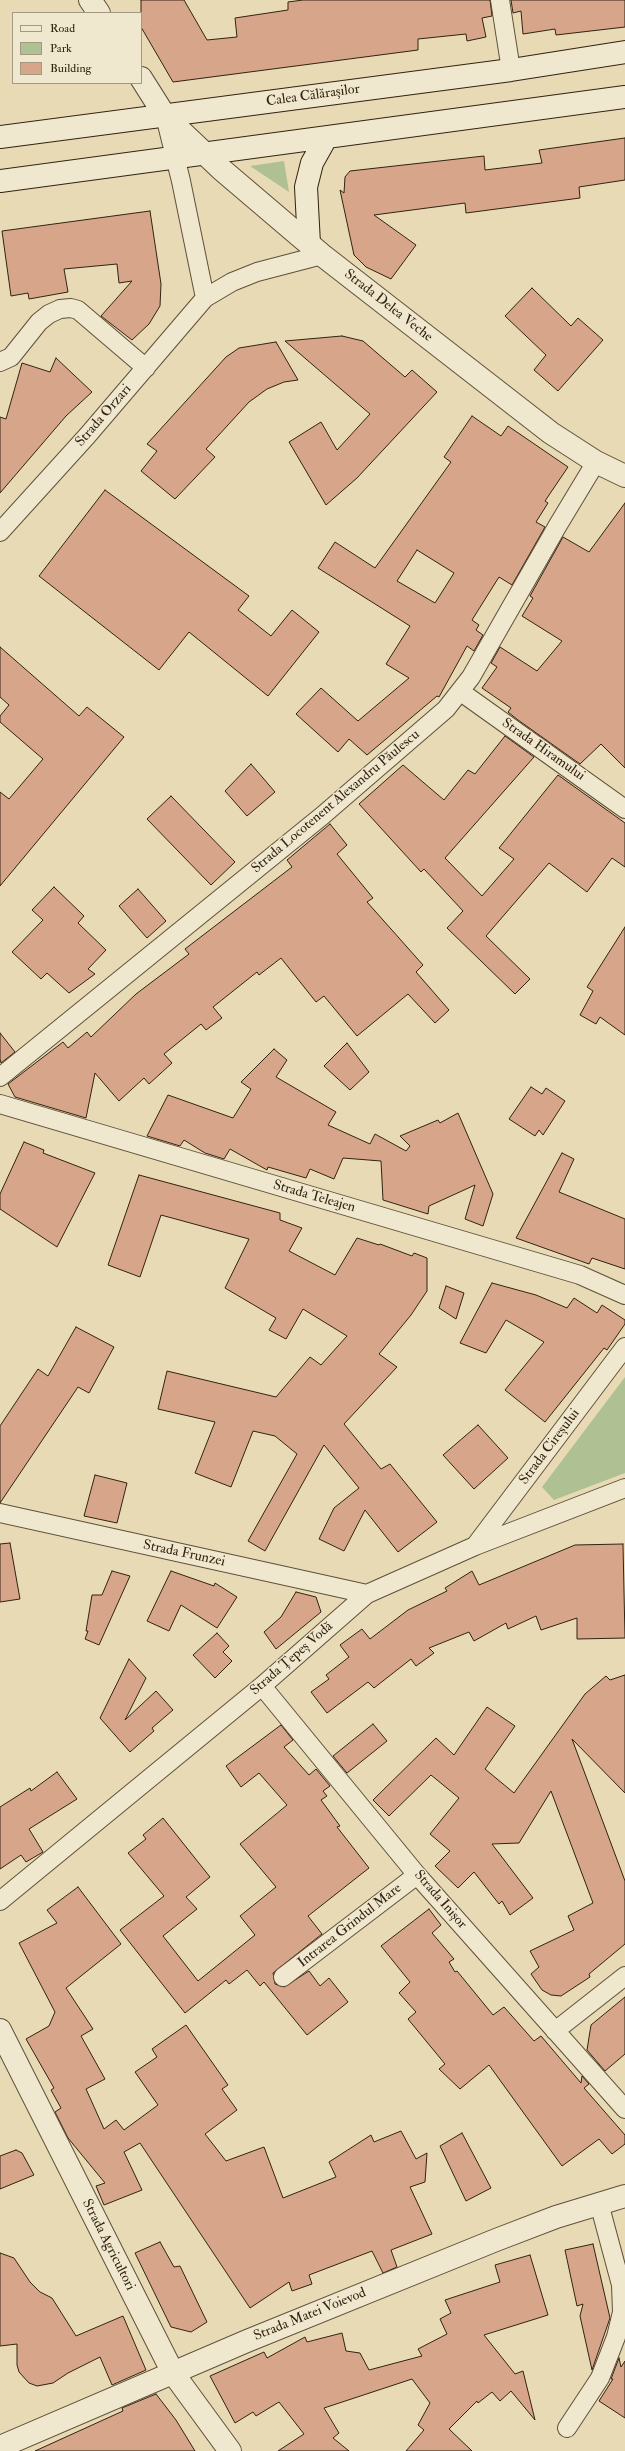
<!DOCTYPE html>
<meta charset="utf-8">
<style>
body{margin:0}
#map{position:relative;width:625px;height:2451px;overflow:hidden;background:#e7dab4;font-family:"IM FELL Double Pica",serif}
canvas{display:block}
.legend{position:absolute;left:12px;top:12px;width:130px;height:72px;box-sizing:border-box;background:#efe7ce;border:1px solid #a39882;margin:0;padding:5px 7px;list-style:none;font-size:12px;color:#322211}
.legend li{display:flex;align-items:center;gap:8px;height:20px}
.legend b{width:20px;border:1px solid #a39882}
</style>
<div id="map">
<canvas width="625" height="2451"></canvas>
<ul class="legend">
<li><b style="height:5px;background:#efe7ce"></b>Road</li>
<li><b style="height:11px;background:#afc192"></b>Park</li>
<li><b style="height:11px;background:#d7a68a"></b>Building</li>
</ul>
</div>
<script>
const ctx = document.querySelector('canvas').getContext('2d');
ctx.lineJoin = 'round';
function fillPath(path, color) {
  ctx.fillStyle = color;
  ctx.fill(path, 'evenodd');
}
function shape(rows) {
  const path = new Path2D();
  for (const r of rows) {
    path.moveTo(r[0], r[1]);
    for (let i = 2; i < r.length; i += 2) path.lineTo(r[i], r[i + 1]);
  }
  return path;
}
function strokePath(path, color, width, dash) {
  ctx.strokeStyle = color;
  ctx.lineWidth = width;
  ctx.lineCap = dash ? 'butt' : 'round';
  ctx.setLineDash(dash || []);
  ctx.stroke(path);
}
function drawText(font, color, halo, rows, align = 'center') {
  ctx.font = font + ' "IM FELL Double Pica",serif';
  ctx.lineWidth = 3;
  ctx.setLineDash([]);
  ctx.textBaseline = 'middle';
  ctx.strokeStyle = halo;
  ctx.fillStyle = color;
  for (const [text, x, y, turn = 0] of rows) {
    ctx.save();
    ctx.translate(x, y);
    ctx.rotate((+turn || 0) * Math.PI / 180);
    ctx.textAlign = isNaN(turn) ? turn : align;
    if (halo) ctx.strokeText(text, 0, 0);
    ctx.fillText(text, 0, 0);
    ctx.restore();
  }
}
fillPath(shape([
 [284,161,289,192,250,166],
 [625,1377,625,1473,554,1500,542,1487]
]), '#afc192');
const building = shape([
 [141,0,184,0,207,40,237,37,235,18,288,10,288,2,303,0,490,0,492,16,482,18,486,37,467,41,466,34,418,39,418,50,173,82,141,27,141,0],
 [511,0,625,0,625,27,556,35,555,29,523,34,521,11,513,13,511,0],
 [625,138,625,180,579,187,580,198,466,213,465,203,374,215,416,245,391,279,366,267,354,255,340,190,344,193,345,177,350,171,484,156,485,170,542,163,539,150,625,138],
 [150,211,161,284,160,306,149,324,132,340,101,316,132,281,119,283,117,264,64,269,68,292,29,299,28,293,11,296,2,231,150,211],
 [532,288,571,326,578,318,603,340,558,391,534,370,546,355,505,316,532,288],
 [342,336,363,341,405,377,412,370,437,392,357,478,326,505,289,442,321,422,337,450,370,414,285,341,342,336],
 [276,342,298,380,284,382,267,389,249,402,206,449,215,457,175,499,141,471,157,451,147,444,226,357,239,348,276,342],
 [56,358,92,392,66,416,0,493,0,417,6,419,22,363,50,372,56,358],
 [472,416,501,436,508,426,568,467,545,501,548,503,536,522,545,527,512,585,499,577,472,620,479,625,476,630,483,635,474,651,467,646,439,697,437,696,367,755,349,739,338,752,296,714,321,688,358,721,409,678,386,664,410,626,318,568,335,542,375,568,451,462,444,457,472,416],
 [417,550,454,573,435,603,397,581,417,550],
 [105,490,249,596,238,610,271,636,292,610,319,632,268,696,189,632,159,670,39,576,105,490],
 [625,503,625,768,601,744,580,764,518,720,508,712,511,708,482,688,497,667,491,663,500,647,537,671,562,641,522,616,533,598,530,596,563,537,589,552,625,503],
 [0,647,79,716,87,707,124,737,0,886,0,792,9,799,43,759,0,722,0,716,9,705,0,697,0,647],
 [505,736,534,757,445,858,482,896,514,859,499,848,558,775,625,823,625,867,612,858,587,892,549,863,486,936,530,979,515,994,447,928,463,911,424,869,421,872,359,804,403,765,444,800,468,770,475,774,505,736],
 [251,764,275,792,247,816,225,791,251,764],
 [171,796,235,862,211,885,147,819,171,796],
 [330,824,347,845,337,854,373,898,367,902,423,965,416,972,449,1010,435,1023,408,994,357,1036,324,996,316,1002,281,958,259,975,257,972,213,1007,222,1018,206,1030,201,1024,164,1054,172,1063,149,1084,144,1078,119,1101,95,1073,86,1118,15,1097,8,1084,63,1042,68,1048,87,1032,91,1037,136,994,189,954,185,949,292,867,287,860,330,824],
 [54,887,84,916,78,923,106,950,88,969,95,974,69,993,47,973,41,979,12,952,43,920,32,910,54,887],
 [138,889,166,921,147,938,119,906,138,889],
 [625,927,625,1035,600,1017,596,1024,580,1015,593,991,587,987,625,927],
 [0,1033,15,1052,1,1063,0,1059,0,1033],
 [347,1043,369,1072,350,1090,324,1066,347,1043],
 [274,1049,287,1060,276,1077,336,1112,328,1125,370,1144,375,1134,406,1151,410,1146,400,1136,438,1120,440,1123,458,1113,493,1194,483,1226,465,1219,475,1185,429,1206,428,1214,383,1200,381,1161,343,1158,334,1179,310,1169,306,1178,268,1167,267,1170,230,1149,224,1159,205,1153,184,1140,180,1146,147,1136,168,1095,233,1118,251,1089,241,1082,274,1049],
 [531,1087,542,1094,546,1088,565,1101,543,1135,539,1130,535,1136,509,1119,531,1087],
 [24,1142,44,1150,43,1153,95,1173,57,1247,0,1209,0,1194,24,1142],
 [562,1153,574,1159,559,1192,625,1219,625,1269,592,1258,589,1264,516,1238,562,1153],
 [139,1175,280,1213,280,1220,302,1228,289,1251,335,1275,357,1238,379,1245,380,1244,412,1256,414,1253,427,1258,427,1291,411,1315,379,1354,397,1367,344,1424,381,1469,390,1464,437,1522,398,1552,365,1510,344,1551,319,1539,334,1508,359,1488,324,1445,265,1551,248,1541,297,1454,275,1436,253,1431,231,1487,195,1473,215,1422,158,1409,167,1371,276,1397,310,1357,321,1365,347,1336,303,1309,286,1339,269,1330,276,1318,225,1288,249,1239,161,1215,140,1277,108,1265,139,1175],
 [492,1283,536,1295,567,1308,574,1298,597,1313,602,1305,625,1320,625,1324,607,1350,604,1348,545,1422,505,1390,544,1342,506,1320,486,1353,460,1343,492,1283],
 [446,1286,464,1293,456,1319,439,1308,446,1286],
 [76,1327,114,1347,89,1393,78,1387,0,1503,0,1426,38,1369,48,1376,76,1327],
 [478,1425,508,1458,474,1489,443,1455,478,1425],
 [95,1475,127,1483,117,1523,84,1516,95,1475],
 [10,1543,20,1599,0,1602,0,1544,10,1543],
 [623,1544,625,1638,577,1639,577,1618,541,1630,536,1616,508,1629,506,1623,474,1641,469,1632,429,1648,434,1653,416,1666,411,1659,374,1688,368,1682,327,1713,311,1692,329,1679,326,1675,349,1657,340,1645,362,1629,370,1639,408,1610,447,1591,445,1588,472,1571,479,1585,575,1545,623,1544],
 [112,1571,130,1576,99,1645,85,1639,88,1631,86,1631,92,1595,102,1595,112,1571],
 [171,1571,214,1586,215,1583,237,1597,217,1628,181,1605,169,1631,147,1621,171,1571],
 [296,1592,316,1597,321,1612,276,1649,264,1632,281,1617,296,1592],
 [217,1633,229,1646,223,1652,232,1661,215,1678,193,1655,217,1633],
 [129,1659,146,1678,125,1720,156,1691,173,1710,152,1728,154,1731,130,1752,100,1718,129,1659],
 [625,1675,625,1793,572,1739,625,1881,625,1944,589,1974,590,1977,561,1996,551,1995,542,1990,531,1974,539,1967,530,1951,574,1930,568,1916,593,1903,551,1791,519,1843,492,1844,533,1898,510,1915,502,1901,499,1904,474,1872,458,1888,435,1866,450,1851,430,1834,459,1798,431,1775,389,1816,373,1800,436,1738,454,1755,487,1707,515,1726,485,1769,514,1793,585,1694,606,1676,610,1680,625,1675],
 [373,1724,387,1741,347,1773,333,1756,373,1724],
 [281,1725,293,1740,284,1747,309,1775,316,1769,330,1786,323,1791,327,1796,321,1800,340,1826,337,1827,369,1868,308,1916,322,1934,273,1973,275,1984,284,1987,309,1971,320,1986,329,1978,348,2002,307,2035,264,1982,260,1986,247,1970,229,1984,226,1980,185,2013,120,1930,164,1896,128,1853,146,1839,143,1835,163,1818,210,1877,186,1897,197,1909,163,1936,198,1981,255,1935,240,1916,276,1887,240,1844,287,1805,259,1773,241,1787,226,1766,281,1725],
 [57,1772,77,1799,29,1829,43,1852,26,1862,21,1855,0,1869,0,1807,30,1788,31,1791,57,1772],
 [78,1887,121,1944,66,1988,93,2029,81,2036,105,2079,86,2089,104,2129,116,2120,124,2130,158,2105,135,2072,157,2057,152,2049,186,2025,228,2085,222,2089,237,2110,205,2134,226,2161,264,2147,283,2198,336,2177,329,2162,371,2135,374,2142,401,2131,416,2159,427,2153,425,2182,410,2187,432,2234,391,2250,397,2267,383,2273,372,2251,309,2275,312,2284,292,2291,289,2282,250,2308,140,2143,124,2152,142,2190,104,2205,96,2186,105,2183,68,2138,55,2112,61,2108,51,2090,54,2088,26,2039,49,2026,55,2012,19,1943,57,1923,47,1910,78,1887],
 [429,1909,441,1925,432,1933,454,1959,449,1962,455,1972,457,1971,493,2015,504,2007,534,2041,541,2036,581,2083,582,2076,589,2084,584,2088,625,2135,625,2144,612,2154,599,2139,562,2166,489,2065,460,2089,439,2069,445,2064,408,2019,416,2012,399,1993,410,1982,381,1946,429,1909],
 [625,1997,625,2054,605,2071,587,2050,591,2025,625,1997],
 [462,2133,491,2188,466,2201,440,2146,462,2133],
 [16,2150,22,2153,34,2175,0,2189,0,2156,16,2150],
 [160,2242,174,2267,180,2266,207,2322,191,2332,171,2327,135,2253,160,2242],
 [593,2244,610,2318,592,2370,580,2316,583,2304,577,2306,565,2250,593,2244],
 [0,2253,14,2258,30,2282,40,2292,52,2298,76,2336,123,2316,146,2370,112,2385,100,2357,68,2373,53,2383,37,2386,29,2383,19,2372,17,2365,17,2344,0,2346,0,2253],
 [530,2255,548,2315,484,2335,515,2374,523,2371,535,2420,511,2391,500,2401,492,2392,478,2403,477,2401,449,2429,472,2451,406,2451,424,2430,418,2425,430,2403,412,2379,324,2408,339,2433,333,2438,349,2451,278,2451,304,2434,279,2402,256,2416,253,2412,235,2423,210,2376,264,2352,267,2358,305,2337,307,2342,342,2333,346,2351,360,2353,369,2370,422,2356,418,2349,447,2334,440,2319,451,2313,445,2300,500,2282,495,2265,530,2255],
 [619,2358,621,2367,625,2361,625,2418,599,2401,613,2379,611,2379,619,2358],
 [156,2394,176,2420,195,2451,35,2451,123,2411,122,2408,156,2394]
]);
fillPath(building, '#d7a68a');
strokePath(building, '#322211', 1);
const minor = shape([
 [500,0,511,70],
 [165,116,181,181,205,298],
 [0,362,11,357,39,322,49,314,60,309,71,308,78,310,146,368],
 [0,532,87,436,205,298,232,282,257,272,322,255],
 [461,692,625,809],
 [0,1077,322,816,446,709,471,677,558,525,596,462],
 [0,1104,580,1275,625,1295],
 [0,1513,367,1594],
 [475,1546,625,1347],
 [262,1686,417,1875,625,2109],
 [0,1901,262,1686,367,1594,475,1546,625,1488],
 [283,1977,417,1875],
 [555,2031,625,1976],
 [567,2428,600,2378,616,2337,622,2312,621,2285,599,2203]
]);
const tertiary = shape([
 [90,0,99,13],
 [141,78,165,116,221,169,322,255,551,433,596,462,625,476],
 [0,2030,173,2373,230,2451],
 [0,2447,247,2341,496,2240,556,2217,625,2196]
]);
const secondary = shape([
 [0,137,511,70,625,52],
 [0,181,625,97],
 [309,244,306,187,312,163,326,138]
]);
strokePath(minor, '#5f503a', 20);
strokePath(tertiary, '#5f503a', 24);
strokePath(secondary, '#322211', 24);
strokePath(minor, '#efe7ce', 18);
strokePath(tertiary, '#efe7ce', 22);
strokePath(secondary, '#efe7ce', 22);
drawText('14px', '#322211', '#efe7ce', [
 ["Calea Călărașilor",313,96,-8],
 ["Strada Delea Veche",388,306,38],
 ["Strada Orzari",104,416,-49],
 ["Strada Hiramului",543,750,35],
 ["Strada Locotenent Alexandru Păulescu",336,802,-40],
 ["Strada Teleajen",314,1197,16],
 ["Strada Cireșului",550,1447,-53],
 ["Strada Frunzei",184,1554,12],
 ["Strada Țepeș Vodă",292,1659,-41],
 ["Strada Inișor",440,1900,49],
 ["Intrarea Grindul Mare",350,1926,-38],
 ["Strada Agricultori",108,2245,63],
 ["Strada Matei Voievod",310,2315,-22]
]);
</script>
